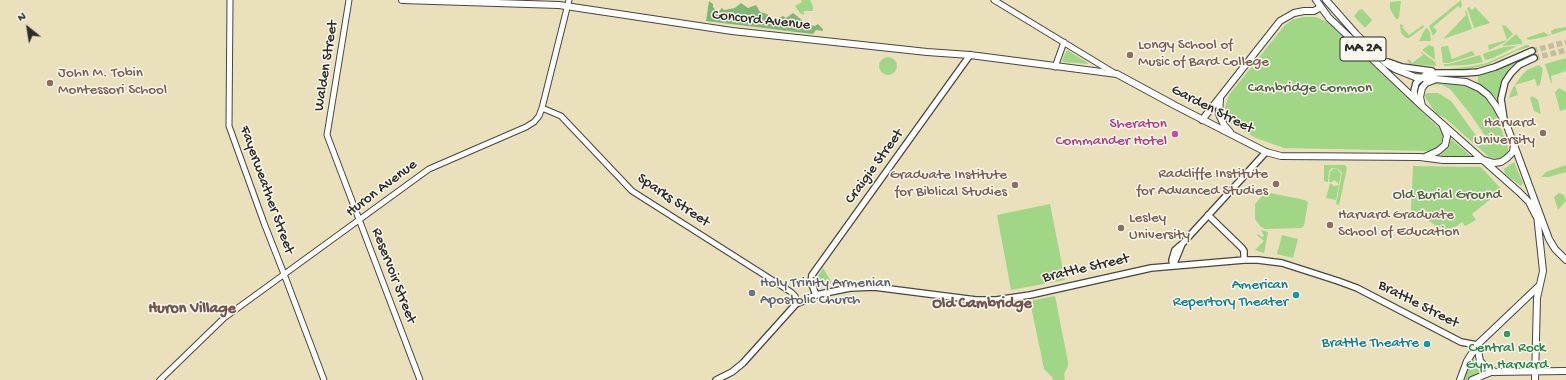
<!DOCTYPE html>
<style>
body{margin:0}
#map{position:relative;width:1566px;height:380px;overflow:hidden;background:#eae0bc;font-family:"Gochi Hand",sans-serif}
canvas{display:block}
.north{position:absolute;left:8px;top:8px;width:40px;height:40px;-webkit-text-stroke:3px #fbf7ec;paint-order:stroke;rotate:330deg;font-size:11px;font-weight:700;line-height:16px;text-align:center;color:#2b2b2b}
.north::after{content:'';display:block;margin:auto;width:14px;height:18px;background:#2b2b2b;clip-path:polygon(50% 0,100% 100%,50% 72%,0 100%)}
</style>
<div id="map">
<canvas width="1566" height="380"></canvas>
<div class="north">N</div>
</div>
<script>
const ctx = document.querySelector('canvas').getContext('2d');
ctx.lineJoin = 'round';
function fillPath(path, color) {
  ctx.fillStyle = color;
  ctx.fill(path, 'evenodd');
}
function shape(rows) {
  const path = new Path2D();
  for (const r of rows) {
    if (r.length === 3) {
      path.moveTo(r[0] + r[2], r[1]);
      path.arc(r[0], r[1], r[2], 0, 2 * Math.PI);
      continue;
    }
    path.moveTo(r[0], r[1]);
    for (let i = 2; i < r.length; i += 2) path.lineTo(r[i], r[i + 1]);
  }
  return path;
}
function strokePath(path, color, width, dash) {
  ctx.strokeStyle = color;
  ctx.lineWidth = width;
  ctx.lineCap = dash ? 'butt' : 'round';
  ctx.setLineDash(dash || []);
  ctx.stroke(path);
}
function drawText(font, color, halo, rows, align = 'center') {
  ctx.font = font + ' "Gochi Hand",sans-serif';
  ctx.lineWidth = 3;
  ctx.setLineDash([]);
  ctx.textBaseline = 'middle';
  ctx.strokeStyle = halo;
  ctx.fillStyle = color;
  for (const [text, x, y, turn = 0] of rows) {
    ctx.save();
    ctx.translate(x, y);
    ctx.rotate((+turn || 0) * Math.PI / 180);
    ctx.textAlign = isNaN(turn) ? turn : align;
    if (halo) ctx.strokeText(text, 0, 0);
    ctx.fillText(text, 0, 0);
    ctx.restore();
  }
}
fillPath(shape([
 [801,0,810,0,813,6,813,11,804,11,804,15,800,13,795,6,802,2],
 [1461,0,1462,6,1460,8,1458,6,1433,27,1437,31,1433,36,1429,26],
 [1401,1,1399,17,1398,19,1396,19,1390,9,1390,2],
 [1469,7,1472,10,1475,7,1490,23,1474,28,1467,8],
 [1362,9,1372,20,1366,27,1364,27,1354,16,1359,10],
 [1466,10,1472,29,1443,39,1466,15,1465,11],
 [1303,17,1316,17,1327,22,1439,128,1443,134,1442,140,1439,147,1434,150,1426,151,1284,148,1256,138,1230,123,1225,115,1225,107,1229,95,1284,26,1292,20],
 [1400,24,1404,26,1402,27,1409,35,1423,25,1424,27,1409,38,1406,38,1401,33],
 [1502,25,1506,26,1513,34,1505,42,1489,50,1488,45,1507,40],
 [1566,27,1566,30,1544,37,1529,40,1526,38,1544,32,1548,35,1552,34,1551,31,1554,29],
 [1427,28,1430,32,1431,41,1419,41,1425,29],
 [1516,34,1522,41,1522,44,1502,46],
 [1429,45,1434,47,1435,60,1422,50],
 [1526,45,1529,45,1529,47,1516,51,1487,65,1467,69,1449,69,1473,66,1487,63],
 [1448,46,1452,59,1472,51,1475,55,1449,63,1443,63,1441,47],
 [1517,46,1493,58,1485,60,1483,54,1485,53,1504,47],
 [1067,50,1088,63,1087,64,1064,62,1062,60],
 [1420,51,1435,62,1436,66,1410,64,1407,61,1409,59,1412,63,1423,55],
 [1480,55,1483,62,1467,65,1444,66,1444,64,1449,64],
 [888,66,9],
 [1566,58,1566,71,1551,76,1552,83,1551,83,1545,64],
 [1514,61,1515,63,1508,70,1501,83,1498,101,1488,90,1478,83,1478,77,1479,75,1501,69],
 [1539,65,1543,69,1540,85,1537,86,1535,79,1515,85,1518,95,1509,98,1512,89,1522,75,1527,70],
 [1431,82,1463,85,1479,92,1487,99,1495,111,1503,134,1508,148,1508,151,1506,155,1499,159,1489,157,1445,118,1436,114,1424,95,1427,93,1438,93,1451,101,1482,144,1486,145,1488,144,1488,140,1471,115,1450,89,1442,85,1431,84],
 [1559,88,1566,92,1566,109,1560,111,1555,92],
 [1532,96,1538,100,1541,114,1534,111,1530,98],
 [1450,138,1471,156,1447,157,1440,155,1447,148],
 [1514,162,1523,183,1521,186,1505,174,1504,169],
 [1324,165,1345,165,1347,168,1339,205,1336,204,1342,173,1338,169,1332,168,1329,171,1328,182,1324,181],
 [1566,165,1566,172,1549,177,1541,177,1546,172],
 [1413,166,1481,167,1502,190,1472,214,1476,220,1465,226,1462,222,1446,234,1424,217,1411,211],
 [1333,169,1337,169,1341,174,1339,184,1334,180,1332,182,1329,182,1330,172],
 [1330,183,1334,186,1339,185,1336,200,1326,198],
 [1270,193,1305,200,1308,202,1304,226,1301,228,1265,229,1260,226,1255,219,1255,204,1262,196],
 [1559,193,1564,195,1566,201,1558,210,1554,197],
 [1050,204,1065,280,1011,290,997,215],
 [1261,230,1268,232,1264,253,1255,250,1264,241,1257,235,1258,234,1262,237,1264,236],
 [1282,235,1298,239,1293,258,1277,254],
 [823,268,832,283,819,285,817,282,817,278],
 [1055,296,1068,362,1068,366,1064,374,1065,380,1053,380,1052,377,1044,369,1030,301],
 [1473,356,1474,361,1484,372,1467,380,1462,380,1468,364]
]), '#a1d687');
fillPath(shape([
 [709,1,713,4,713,7,718,12,722,8,724,10,735,8,741,3,748,8,756,5,760,12,767,14,773,20,783,16,786,18,793,13,802,20,802,24,815,26,818,24,823,29,823,31,816,30,813,34,706,21]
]), '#80b774');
strokePath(shape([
 [1532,51,1566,42],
 [1534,58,1566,50]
]), '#c4bc9f', 5.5, [5.5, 3]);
const tertiary = shape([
 [230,0,229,126,264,223,284,274,324,380],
 [349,0,327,135,420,380],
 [994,0,1114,73],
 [1055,67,1064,42],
 [542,108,561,116,632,191,791,292,795,296,798,302],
 [160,380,224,318,429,169,526,127,534,122,539,116,542,108,569,0]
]);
const secondary = shape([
 [1388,62,1402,67,1432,71],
 [1415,99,1414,91,1416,83,1425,75,1437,73,1465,73,1478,72,1495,67,1532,51],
 [1504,119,1501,99,1505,82,1511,73,1519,65,1534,58],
 [1208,215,1242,248,1244,251,1244,260],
 [1173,266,1172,260,1175,250,1182,244,1266,152],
 [1173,266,1182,244],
 [816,295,811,282,812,275,970,55],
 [716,380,732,372,743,363,796,304,816,295,835,291,850,288,874,287,976,300,996,300,1030,295,1151,268,1244,260,1258,260,1282,263,1338,281,1357,288,1461,342,1477,345]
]);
const primary = shape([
 [402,0,559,5,732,31,927,52,970,55,1117,74,1176,106,1266,152,1281,156,1420,157,1443,160,1484,160,1494,163,1501,162,1507,158,1513,152,1514,145],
 [1316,0,1329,18,1423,107,1519,192,1529,202,1536,216],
 [1326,0,1356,34,1387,64,1395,69,1415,77,1466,82,1479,88,1488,95,1496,106,1507,126,1549,239,1555,249,1566,260],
 [1220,99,1219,114,1224,125,1230,132],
 [1422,106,1420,97,1422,88,1426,83,1434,80],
 [1202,120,1280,21,1294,13,1304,11,1314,11,1321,7],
 [1425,157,1438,151,1445,145,1447,136,1443,126],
 [1477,345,1480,361,1486,367,1495,372],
 [1460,380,1467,361,1478,344,1539,286],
 [1472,380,1491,372,1566,371],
 [1535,380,1537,298,1543,271,1537,215]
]);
strokePath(tertiary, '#484641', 7);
strokePath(secondary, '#484641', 8);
strokePath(primary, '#484641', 8);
strokePath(tertiary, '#fff', 5);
strokePath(secondary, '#fff', 5.5);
strokePath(primary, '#fff', 6);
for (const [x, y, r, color] of [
 [1130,55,4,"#8d6e63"],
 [50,83,4,"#8d6e63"],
 [1543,133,4,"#8d6e63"],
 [1175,134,4,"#d1479c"],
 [1276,184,4,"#8d6e63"],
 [1015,185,4,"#8d6e63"],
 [1330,225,4,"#8d6e63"],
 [1121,228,4,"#8d6e63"],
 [752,293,4,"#6b7280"],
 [1296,295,4,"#0f9aa8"],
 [1507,334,4,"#2e9e5b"],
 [1427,344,4,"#0f9aa8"]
]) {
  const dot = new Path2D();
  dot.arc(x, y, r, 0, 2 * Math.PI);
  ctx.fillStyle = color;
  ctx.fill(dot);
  strokePath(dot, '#fbf7ec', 1.5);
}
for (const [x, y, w] of [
 [1363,49,46]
]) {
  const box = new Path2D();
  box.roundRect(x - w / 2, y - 12, w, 24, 3);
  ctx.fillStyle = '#fbf7ec';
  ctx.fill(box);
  strokePath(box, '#2b2b2b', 1);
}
drawText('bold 14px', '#2b2b2b', null, [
 ["MA 2A",1363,49]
]);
drawText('15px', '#2b2b2b', '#fbf7ec', [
 ["Concord Avenue",761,21,6],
 ["Walden Street",327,66,-81],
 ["Garden Street",1212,110,27],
 ["Craigie Street",875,167,-54],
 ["Huron Avenue",382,189,-37],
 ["Fayerweather Street",266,190,70],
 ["Sparks Street",673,201,34],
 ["Brattle Street",1086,269,-13],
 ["Reservoir Street",393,276,69],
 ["Brattle Street",1418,305,27]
]);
drawText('15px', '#785e54', '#fbf7ec', [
 ["Longy School of",1138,46],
 ["Music of Bard College",1138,63],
 ["John M. Tobin",58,74],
 ["Montessori School",58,91],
 ["Harvard",1535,124,"right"],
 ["University",1535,141,"right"],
 ["Radcliffe Institute",1268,175,"right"],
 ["for Advanced Studies",1268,192,"right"],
 ["Graduate Institute",1007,176,"right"],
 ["for Biblical Studies",1007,193,"right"],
 ["Harvard Graduate",1338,216],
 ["School of Education",1338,233],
 ["Lesley",1129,219],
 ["University",1129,236]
], 'left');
drawText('15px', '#4e5e47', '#fbf7ec', [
 ["Cambridge Common",1310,89],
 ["Old Burial Ground",1447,196]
]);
drawText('15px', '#b23c85', '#fbf7ec', [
 ["Sheraton",1167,125],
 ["Commander Hotel",1167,142]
], 'right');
drawText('15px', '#5b616d', '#fbf7ec', [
 ["Holy Trinity Armenian",760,284],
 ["Apostolic Church",760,301]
], 'left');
drawText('15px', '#0d838f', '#fbf7ec', [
 ["American",1288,286],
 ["Repertory Theater",1288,303],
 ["Brattle Theatre",1419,344]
], 'right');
drawText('15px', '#27864d', '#fbf7ec', [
 ["Central Rock",1507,349],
 ["Gym Harvard",1507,366]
]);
drawText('bold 16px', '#6f5450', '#fbf7ec', [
 ["Old Cambridge",982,305],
 ["Huron Village",192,310]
]);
</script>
